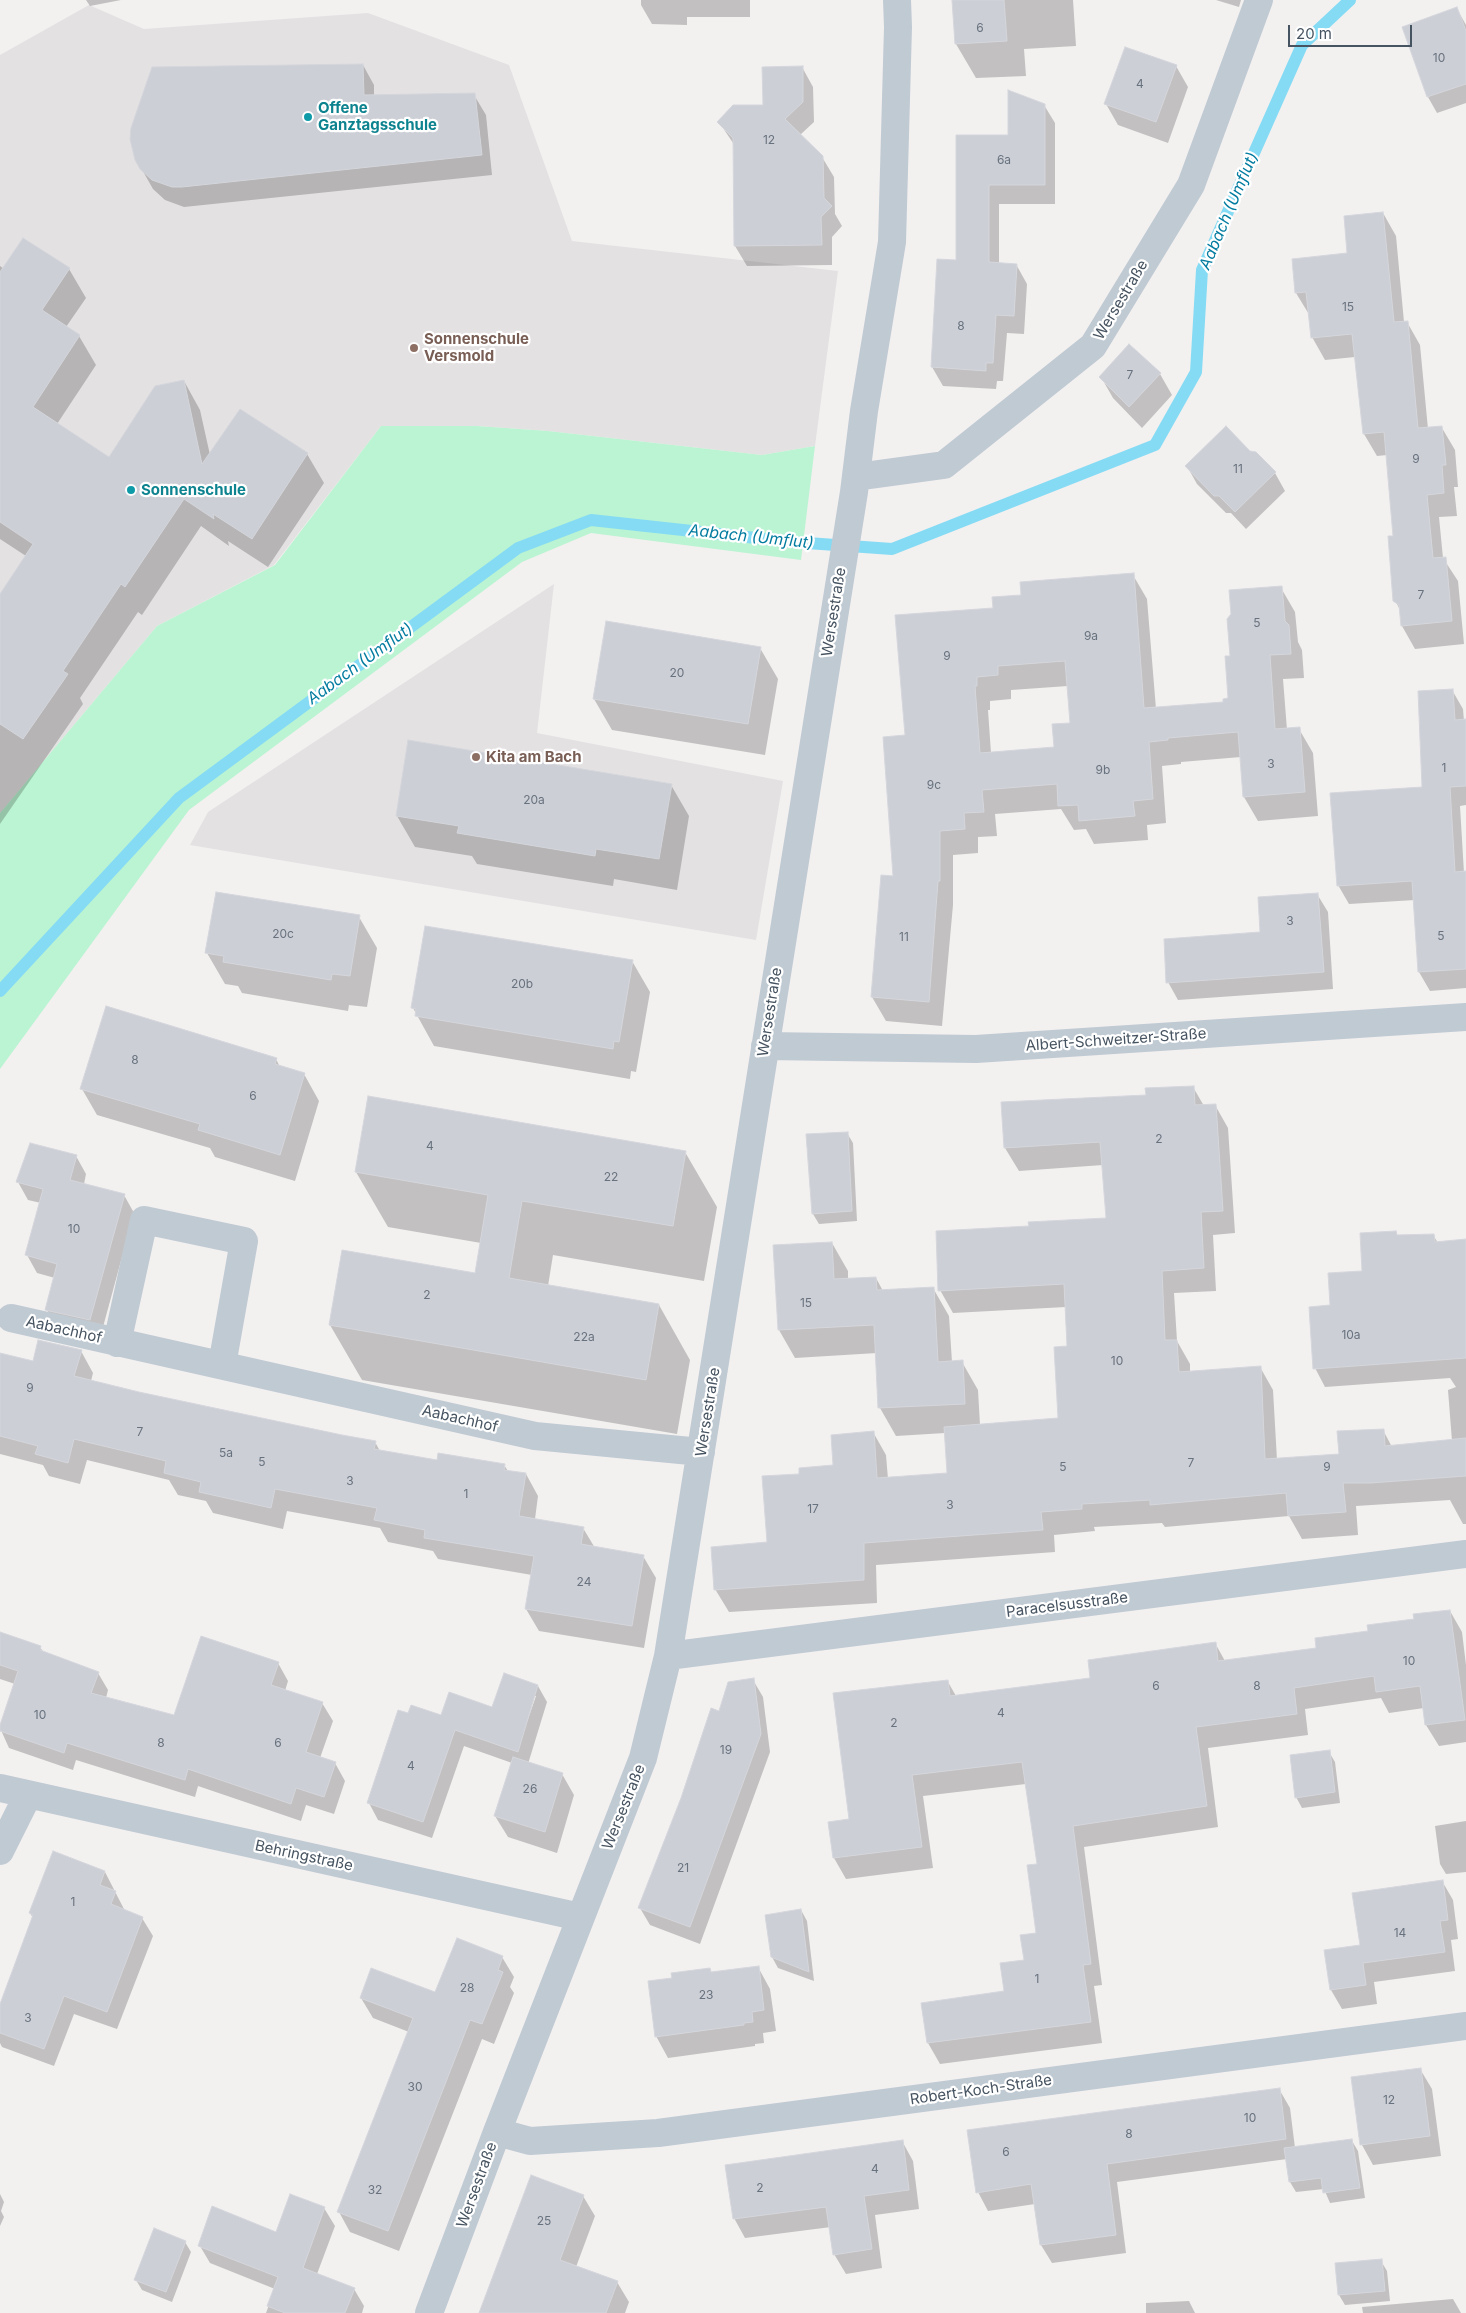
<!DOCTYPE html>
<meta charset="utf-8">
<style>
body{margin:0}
#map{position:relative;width:1466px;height:2313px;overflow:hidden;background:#f3f0f0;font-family:Inter,sans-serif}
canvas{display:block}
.scale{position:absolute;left:1288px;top:25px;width:124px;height:22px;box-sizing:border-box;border:2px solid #465360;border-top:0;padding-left:6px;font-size:15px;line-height:18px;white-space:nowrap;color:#465360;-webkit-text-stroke:4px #fff;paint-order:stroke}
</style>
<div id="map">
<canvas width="1466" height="2313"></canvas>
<div class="scale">20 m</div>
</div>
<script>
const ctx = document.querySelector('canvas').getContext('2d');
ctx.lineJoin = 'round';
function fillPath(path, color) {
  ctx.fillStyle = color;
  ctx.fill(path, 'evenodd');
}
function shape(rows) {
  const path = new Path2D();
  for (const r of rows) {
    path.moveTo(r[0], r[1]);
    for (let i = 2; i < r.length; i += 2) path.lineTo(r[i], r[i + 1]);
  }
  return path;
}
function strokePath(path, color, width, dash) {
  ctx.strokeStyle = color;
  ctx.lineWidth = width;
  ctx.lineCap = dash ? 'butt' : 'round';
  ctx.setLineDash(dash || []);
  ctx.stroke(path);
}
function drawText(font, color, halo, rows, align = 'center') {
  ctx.font = font + ' Inter,sans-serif';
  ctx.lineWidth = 4.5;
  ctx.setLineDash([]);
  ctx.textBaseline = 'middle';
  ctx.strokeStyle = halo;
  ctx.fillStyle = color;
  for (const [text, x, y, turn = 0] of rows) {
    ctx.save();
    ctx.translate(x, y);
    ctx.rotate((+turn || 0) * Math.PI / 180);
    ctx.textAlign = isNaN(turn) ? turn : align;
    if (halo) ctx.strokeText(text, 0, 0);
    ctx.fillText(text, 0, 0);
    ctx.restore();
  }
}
fillPath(shape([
 [89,5,144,29,368,13,509,65,572,241,838,271,815,446,762,455,548,431,477,426,381,426,274,565,157,626,0,813,0,55],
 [554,584,537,733,783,781,756,940,190,845,208,812]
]), '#e4e1e2');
fillPath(shape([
 [381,426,477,426,548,431,762,455,815,446,801,560,591,533,522,562,189,810,0,1069,0,813,157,626,275,565]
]), '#bbf4d2');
fillPath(shape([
 [86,0,121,0,90,6],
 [641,0,750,0,750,17,687,17,687,25,652,24,641,5],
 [954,0,1073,0,1076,46,1024,49,1026,76,976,78,956,44],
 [1216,0,1241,0,1239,7],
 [1457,9,1466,25,1466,103,1437,113,1428,97,1404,27],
 [363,65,374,85,374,96,474,95,486,115,492,175,184,207,165,200,153,189,136,159],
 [1176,66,1188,87,1168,143,1118,125,1106,104],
 [802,67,813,87,814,122,800,135,822,157,834,177,835,214,842,226,832,237,832,265,747,266,735,246,735,146,719,122,764,106],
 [1044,105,1055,123,1055,204,999,204,999,264,1017,266,1027,284,1024,334,1007,333,1003,381,997,381,996,389,943,386,932,367,957,261,957,136,1010,136],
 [1383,213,1396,236,1404,322,1407,322,1420,345,1428,429,1442,428,1455,450,1458,487,1454,487,1457,516,1439,517,1443,558,1458,581,1464,644,1415,649,1402,626,1400,610,1395,600,1395,537,1387,455,1377,456,1364,434,1355,357,1325,360,1312,337,1310,316,1296,293,1349,254],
 [0,266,4,269,69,269,86,298,66,327,79,336,96,365,57,424,109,458,184,381,200,410,210,455,307,454,324,483,268,567,228,541,229,546,201,526,142,615,138,612,80,698,83,704,0,824,0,618,26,556,0,539],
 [1160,374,1172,395,1142,428,1113,398,1101,377],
 [1250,452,1275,473,1285,491,1246,529,1231,513,1226,513,1197,484,1187,466],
 [1133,575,1147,599,1156,709,1225,703,1230,699,1231,657,1281,588,1295,612,1298,642,1302,650,1304,678,1283,679,1287,730,1299,729,1313,753,1318,816,1258,821,1244,797,1241,757,1181,762,1181,764,1162,766,1166,823,1147,825,1148,840,1094,844,1086,829,1074,830,1061,809,995,814,997,836,978,837,978,853,953,855,953,905,942,1026,886,1021,872,997,895,877,906,736,995,609,1023,596],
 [1068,686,1071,724,1055,748,991,753,988,710,990,710,990,701,1011,699,1011,690],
 [760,648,778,679,765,755,612,730,594,699],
 [1452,690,1463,709,1464,721,1466,720,1466,805,1460,806,1464,873,1466,872,1466,988,1430,991,1419,972,1415,900,1349,904,1338,885,1424,788],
 [671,785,689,816,677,890,614,879,613,886,477,864,472,856,415,847,397,816],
 [1317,894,1328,912,1333,989,1178,1000,1168,982,1261,933],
 [359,917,377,948,367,1007,349,1005,348,1011,242,993,238,986,225,984,207,953],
 [632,961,650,992,636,1072,631,1071,630,1079,434,1046,413,1008],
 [276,1059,280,1067,304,1074,319,1101,295,1181,215,1157,210,1148,97,1115,82,1089],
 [1193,1087,1204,1106,1215,1105,1228,1128,1235,1233,1213,1235,1216,1291,1174,1293,1177,1341,1190,1364,1190,1373,1260,1367,1273,1390,1277,1460,1340,1455,1383,1430,1392,1447,1452,1441,1448,1390,1456,1387,1450,1378,1325,1387,1315,1368,1331,1307,1364,1272,1396,1232,1398,1237,1433,1235,1438,1243,1466,1241,1466,1524,1463,1524,1450,1500,1356,1506,1358,1535,1302,1539,1289,1516,1165,1527,1162,1523,1094,1527,1095,1531,1054,1535,1055,1552,876,1565,877,1603,729,1612,715,1589,768,1544,801,1475,835,1467,873,1432,886,1455,888,1479,948,1474,945,1433,896,1436,880,1408,877,1353,795,1358,779,1330,832,1243,848,1271,848,1279,876,1278,883,1291,933,1288,949,1316,952,1362,962,1362,978,1390,980,1425,1060,1419,1068,1347,1066,1307,953,1313,940,1290,1030,1227,1107,1219,1103,1165,1019,1171,1005,1148,1147,1096],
 [847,1133,853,1143,857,1221,819,1224,813,1214],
 [685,1152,717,1207,704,1281,553,1255,548,1286,659,1305,690,1360,677,1434,362,1380,330,1325,476,1274,481,1243,388,1227,356,1172],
 [76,1156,86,1174,84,1184,124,1195,134,1213,100,1338,57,1328,47,1310,55,1278,37,1273,27,1255,41,1203,28,1200,18,1182],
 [81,1351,93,1373,91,1381,139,1393,375,1442,380,1451,438,1461,504,1465,508,1471,526,1474,538,1496,535,1519,583,1528,595,1548,643,1556,656,1578,644,1648,539,1631,526,1609,532,1575,438,1559,433,1551,388,1542,380,1528,287,1511,283,1529,213,1513,206,1501,178,1495,169,1480,87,1460,80,1484,49,1476,43,1465,0,1454,0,1357,34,1363],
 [1450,1611,1462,1632,1466,1665,1466,1742,1439,1746,1426,1725,1424,1708,1389,1713,1381,1698,1305,1709,1308,1735,1208,1748,1218,1827,1084,1847,1102,1985,1094,1986,1102,2043,940,2064,928,2043,1006,1992,1025,1962,1038,1934,1039,1865,1026,1784,923,1796,933,1868,846,1879,834,1858,829,1823,850,1820,948,1682,956,1696,1092,1680,1215,1643,1225,1661,1318,1649,1369,1632],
 [0,1633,40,1647,44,1653,98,1673,108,1690,106,1698,175,1716,278,1663,288,1681,285,1691,322,1703,333,1721,320,1758,335,1763,345,1781,334,1814,306,1805,301,1821,198,1786,195,1797,76,1760,73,1770,9,1748,0,1728,15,1684,0,1679],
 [753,1680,763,1697,770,1752,700,1944,650,1925,640,1908,720,1712],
 [538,1686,547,1702,528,1764,562,1774,574,1795,557,1853,508,1837,495,1816,512,1763,464,1746,432,1838,378,1820,369,1803,409,1715,442,1717,493,1708],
 [533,1696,536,1696,526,1725],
 [1329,1752,1335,1762,1340,1803,1302,1808,1296,1797],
 [1466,1821,1466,1872,1446,1874,1440,1864,1435,1826],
 [53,1853,105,1872,125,1911,142,1918,153,1936,117,2029,74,2014,54,2066,2,2047,0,2043,0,2008,33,1918,30,1913],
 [1442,1881,1453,1900,1458,1939,1451,1940,1455,1971,1374,1982,1377,2004,1342,2009,1331,1990,1361,1946,1408,1885],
 [801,1910,807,1921,814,1981,778,1968,772,1957],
 [502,1957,514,1977,510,1987,514,1993,494,2044,482,2039,399,2251,350,2232,339,2212,409,2032,373,2018,361,1998,436,1994],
 [758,1967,770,1989,776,2031,763,2033,764,2043,755,2044,755,2046,668,2058,656,2036,712,1973],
 [1420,2069,1432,2089,1441,2156,1373,2165,1362,2145,1352,2078],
 [1279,2089,1290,2108,1295,2148,1352,2141,1358,2151,1365,2198,1330,2203,1324,2189,1296,2192,1290,2182,1287,2159,1117,2182,1126,2253,1052,2263,1041,2245,1035,2204,988,2211,978,2192],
 [902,2141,913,2161,919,2209,875,2215,882,2268,846,2274,834,2254,831,2227,745,2238,734,2218],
 [0,2194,4,2202,1,2211,4,2217,0,2226],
 [583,2196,595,2216,576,2267,617,2282,629,2302,625,2313,480,2313],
 [324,2208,335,2226,317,2274,354,2289,364,2306,362,2313,266,2313,275,2289,210,2263,200,2246,277,2234],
 [185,2242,191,2252,172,2302,142,2290,136,2280],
 [1381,2261,1387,2271,1390,2301,1345,2305,1339,2295],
 [1453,2299,1461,2313,1363,2313,1362,2307],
 [1189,2301,1195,2313,1146,2313,1146,2303]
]), '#0003');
strokePath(shape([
 [0,991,179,798,518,548,591,520,793,542,892,549,1155,445,1196,372,1202,270,1302,45,1350,0]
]), '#85dbf4', 12);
const building = shape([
 [952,0,1004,0,1007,41,955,44,952,0],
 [1457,7,1466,31,1466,84,1427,97,1402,27,1457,7],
 [1125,47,1177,65,1156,122,1104,104,1125,47],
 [363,64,364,95,475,93,482,155,182,187,172,187,152,180,140,169,135,160,130,139,131,128,152,67,363,64],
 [803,66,803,102,785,119,823,156,824,198,832,206,821,217,822,245,734,246,733,138,717,122,733,105,763,105,762,67,803,66],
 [1008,90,1045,104,1045,185,989,185,989,262,1017,264,1014,316,996,315,993,363,986,363,986,371,931,367,937,259,956,260,956,135,1008,135,1008,90],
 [1383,212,1394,322,1408,321,1418,428,1442,426,1446,465,1442,465,1444,493,1427,495,1433,558,1446,557,1452,621,1401,626,1399,605,1393,601,1388,536,1393,536,1384,432,1363,434,1352,334,1311,338,1306,292,1295,293,1292,259,1347,253,1344,216,1383,212],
 [23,238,70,268,42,310,80,335,33,407,109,457,155,386,184,380,202,464,240,409,308,453,252,539,213,514,214,519,184,499,125,587,121,584,63,671,68,674,23,739,0,724,0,594,33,544,0,522,0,272,23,238],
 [1129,344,1161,373,1129,407,1099,377,1129,344],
 [1226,426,1250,451,1256,452,1276,472,1235,512,1219,496,1214,496,1185,466,1226,426],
 [1134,573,1144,708,1223,702,1223,699,1228,698,1225,656,1230,656,1227,619,1231,614,1229,590,1282,586,1285,621,1289,625,1291,654,1270,655,1275,729,1300,727,1305,792,1243,797,1238,732,1168,738,1168,740,1149,742,1153,799,1133,801,1135,816,1079,821,1078,805,1058,806,1057,784,982,790,984,812,964,813,965,829,940,831,940,881,938,881,929,1002,871,997,881,875,893,876,883,737,905,735,895,615,993,608,992,597,1021,595,1020,582,1134,573],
 [1065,661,1070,723,1052,724,1054,747,980,753,975,686,977,686,977,677,998,675,998,666,1065,661],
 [606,621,761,647,748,724,593,699,606,621],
 [1453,689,1455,720,1466,719,1466,786,1450,787,1455,872,1466,871,1466,969,1418,972,1412,881,1337,886,1330,793,1422,787,1418,691,1453,689],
 [408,740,672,784,659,859,596,849,595,856,457,833,459,826,396,816,408,740],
 [216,892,360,915,350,976,332,974,331,980,223,962,224,956,205,953,216,892],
 [1318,893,1324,972,1166,983,1164,939,1260,932,1258,897,1318,893],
 [425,926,633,960,619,1042,614,1041,613,1049,415,1016,416,1009,411,1008,425,926],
 [106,1006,277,1058,275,1064,305,1073,280,1155,198,1130,200,1124,80,1089,106,1006],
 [1194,1086,1195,1105,1216,1104,1223,1211,1201,1212,1204,1268,1162,1271,1165,1340,1177,1340,1179,1372,1261,1366,1265,1459,1339,1454,1337,1431,1384,1429,1385,1446,1466,1438,1466,1476,1370,1483,1343,1483,1346,1512,1288,1516,1286,1493,1150,1505,1150,1500,1082,1504,1082,1509,1041,1512,1043,1530,864,1543,864,1580,714,1590,711,1547,767,1542,762,1476,799,1474,799,1468,833,1465,831,1435,874,1431,877,1478,947,1473,944,1427,1058,1418,1054,1347,1067,1346,1064,1284,938,1291,936,1231,1029,1226,1028,1222,1106,1218,1100,1142,1004,1148,1001,1102,1146,1095,1145,1088,1194,1086],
 [368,1096,686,1151,673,1226,522,1201,509,1278,659,1304,646,1380,329,1325,342,1250,475,1273,488,1195,355,1172,368,1096],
 [848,1132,852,1211,812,1214,806,1134,848,1132],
 [30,1143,77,1155,70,1180,125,1194,90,1320,45,1310,57,1264,25,1255,43,1189,16,1182,30,1143],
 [1396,1231,1397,1235,1434,1234,1435,1242,1466,1239,1466,1358,1313,1369,1309,1307,1330,1305,1328,1273,1362,1271,1360,1233,1396,1231],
 [832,1242,834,1279,876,1277,877,1290,934,1287,938,1362,963,1360,965,1404,878,1408,874,1325,778,1330,773,1245,832,1242],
 [38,1340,82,1350,74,1376,139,1392,342,1435,376,1441,374,1449,437,1460,438,1453,505,1464,504,1470,526,1473,519,1516,584,1527,581,1544,644,1555,632,1626,525,1609,534,1556,424,1538,425,1530,374,1520,377,1508,275,1489,271,1508,199,1492,201,1482,164,1473,166,1461,74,1439,68,1463,35,1454,38,1446,0,1436,0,1353,33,1361,38,1340],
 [1450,1610,1465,1720,1425,1725,1420,1686,1376,1692,1374,1676,1294,1688,1297,1714,1196,1727,1207,1806,1073,1826,1091,1964,1083,1965,1091,2022,927,2043,921,2003,1004,1991,1000,1963,1024,1960,1020,1935,1036,1933,1027,1865,1037,1864,1022,1762,912,1775,922,1847,833,1858,828,1822,849,1819,833,1693,948,1680,950,1696,1090,1678,1088,1660,1216,1642,1218,1661,1316,1648,1315,1638,1368,1631,1367,1625,1414,1619,1413,1614,1450,1610],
 [0,1632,41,1646,40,1650,99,1672,91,1693,174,1715,201,1636,279,1662,271,1685,323,1702,306,1752,336,1762,324,1797,296,1788,291,1804,188,1769,185,1780,67,1743,64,1753,0,1731,0,1725,18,1671,0,1665,0,1632],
 [504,1673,538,1685,518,1752,455,1730,423,1822,367,1803,398,1710,408,1713,411,1705,441,1715,449,1692,492,1707,504,1673],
 [754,1678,761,1734,690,1927,638,1908,681,1798,711,1708,719,1711,728,1682,754,1678],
 [1330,1750,1335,1792,1295,1798,1290,1755,1330,1750],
 [513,1757,563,1773,545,1832,494,1816,513,1757],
 [53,1851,105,1871,100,1885,116,1891,111,1904,143,1917,107,2012,64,1996,44,2049,0,2033,0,2004,33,1915,29,1913,53,1851],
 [1443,1880,1448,1920,1440,1921,1445,1952,1363,1963,1366,1985,1330,1990,1324,1950,1360,1945,1352,1893,1443,1880],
 [801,1909,809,1972,771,1957,765,1915,801,1909],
 [457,1938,503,1956,498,1970,503,1972,482,2024,470,2020,388,2231,337,2212,413,2018,360,1998,371,1968,435,1992,457,1938],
 [759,1966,764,2010,752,2012,753,2022,744,2023,744,2025,655,2037,648,1981,672,1978,671,1973,710,1968,711,1972,759,1966],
 [1421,2068,1430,2136,1360,2145,1351,2077,1421,2068],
 [1280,2088,1286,2139,1107,2164,1116,2235,1040,2245,1031,2184,976,2193,967,2130,1280,2088],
 [1352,2139,1360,2188,1323,2193,1321,2178,1289,2182,1284,2148,1352,2139],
 [903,2140,909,2190,864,2196,872,2249,833,2255,826,2207,733,2219,725,2165,903,2140],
 [531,2175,584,2195,560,2260,618,2281,606,2313,479,2313,531,2175],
 [290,2194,325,2207,303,2268,355,2288,345,2313,285,2313,267,2306,278,2277,198,2246,212,2206,276,2232,290,2194],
 [154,2228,186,2241,166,2292,134,2280,154,2228],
 [1382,2259,1385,2291,1338,2295,1335,2263,1382,2259]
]);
fillPath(building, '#cccfd6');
strokePath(building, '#d4d6dc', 1);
strokePath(shape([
 [856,477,944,465,1093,346,1191,185,1259,0],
 [765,1046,976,1049,1466,1017],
 [11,1318,535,1436,701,1452],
 [117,1343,144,1220,244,1241,222,1365],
 [668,1656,1466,1554],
 [0,1788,580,1917],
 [0,1851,28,1795],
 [497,2132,530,2141,658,2133,1466,2026],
 [429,2313,497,2132,643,1758,668,1656,854,492,864,411,892,242,898,27,897,0]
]), '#c0cad3', 28);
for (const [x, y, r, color] of [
 [308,117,5,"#0f9aa8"],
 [414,348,5,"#8d6e63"],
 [131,490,5,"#0f9aa8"],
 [476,757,5,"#8d6e63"]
]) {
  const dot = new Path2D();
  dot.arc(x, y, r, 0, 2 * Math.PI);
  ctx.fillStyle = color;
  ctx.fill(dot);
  strokePath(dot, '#fff', 2);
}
drawText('12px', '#68727e', null, [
 ["6",980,28],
 ["10",1439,58],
 ["4",1140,84],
 ["12",769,140],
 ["6a",1004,160],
 ["15",1348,307],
 ["8",961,326],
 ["7",1130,375],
 ["9",1416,459],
 ["11",1238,469],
 ["7",1421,595],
 ["5",1257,623],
 ["9a",1091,636],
 ["9",947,656],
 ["20",677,673],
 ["3",1271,764],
 ["1",1444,768],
 ["9b",1103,770],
 ["9c",934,785],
 ["20a",534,800],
 ["3",1290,921],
 ["20c",283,934],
 ["5",1441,936],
 ["11",904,937],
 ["20b",522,984],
 ["8",135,1060],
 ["6",253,1096],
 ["2",1159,1139],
 ["4",430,1146],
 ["22",611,1177],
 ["10",74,1229],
 ["2",427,1295],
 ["15",806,1303],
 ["10a",1351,1335],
 ["22a",584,1337],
 ["10",1117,1361],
 ["9",30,1388],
 ["7",140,1432],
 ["5a",226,1453],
 ["5",262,1462],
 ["7",1191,1463],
 ["5",1063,1467],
 ["9",1327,1467],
 ["3",350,1481],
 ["1",466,1494],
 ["3",950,1505],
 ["17",813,1509],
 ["24",584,1582],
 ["10",1409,1661],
 ["6",1156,1686],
 ["8",1257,1686],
 ["4",1001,1713],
 ["10",40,1715],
 ["2",894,1723],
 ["8",161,1743],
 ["6",278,1743],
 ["19",726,1750],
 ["4",411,1766],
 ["26",530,1789],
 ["21",683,1868],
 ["1",73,1902],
 ["14",1400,1933],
 ["1",1037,1979],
 ["28",467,1988],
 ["23",706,1995],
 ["3",28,2018],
 ["30",415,2087],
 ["12",1389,2100],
 ["10",1250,2118],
 ["8",1129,2134],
 ["6",1006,2152],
 ["4",875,2169],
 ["2",760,2188],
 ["32",375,2190],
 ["25",544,2221]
]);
drawText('bold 15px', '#0d838f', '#fff', [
 ["Offene",318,108],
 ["Ganztagsschule",318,125],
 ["Sonnenschule",141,490]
], 'left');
drawText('15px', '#465360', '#fff', [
 ["Wersestraße",1121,300,-59],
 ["Wersestraße",834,612,-81],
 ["Wersestraße",770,1012,-81],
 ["Albert-Schweitzer-Straße",1116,1040,-4],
 ["Aabachhof",64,1330,13],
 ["Wersestraße",708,1412,-81],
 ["Aabachhof",460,1419,13],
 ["Paracelsusstraße",1067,1605,-7],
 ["Wersestraße",624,1807,-68],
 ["Behringstraße",304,1856,12],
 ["Robert-Koch-Straße",981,2090,-8],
 ["Wersestraße",477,2185,-70]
]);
drawText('bold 15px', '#785e54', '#fff', [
 ["Sonnenschule",424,339],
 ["Versmold",424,356],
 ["Kita am Bach",486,757]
], 'left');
drawText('italic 16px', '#037ca0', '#fff', [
 ["Aabach (Umflut)",1229,211,-67],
 ["Aabach (Umflut)",751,537,6],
 ["Aabach (Umflut)",360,664,-36]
]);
</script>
